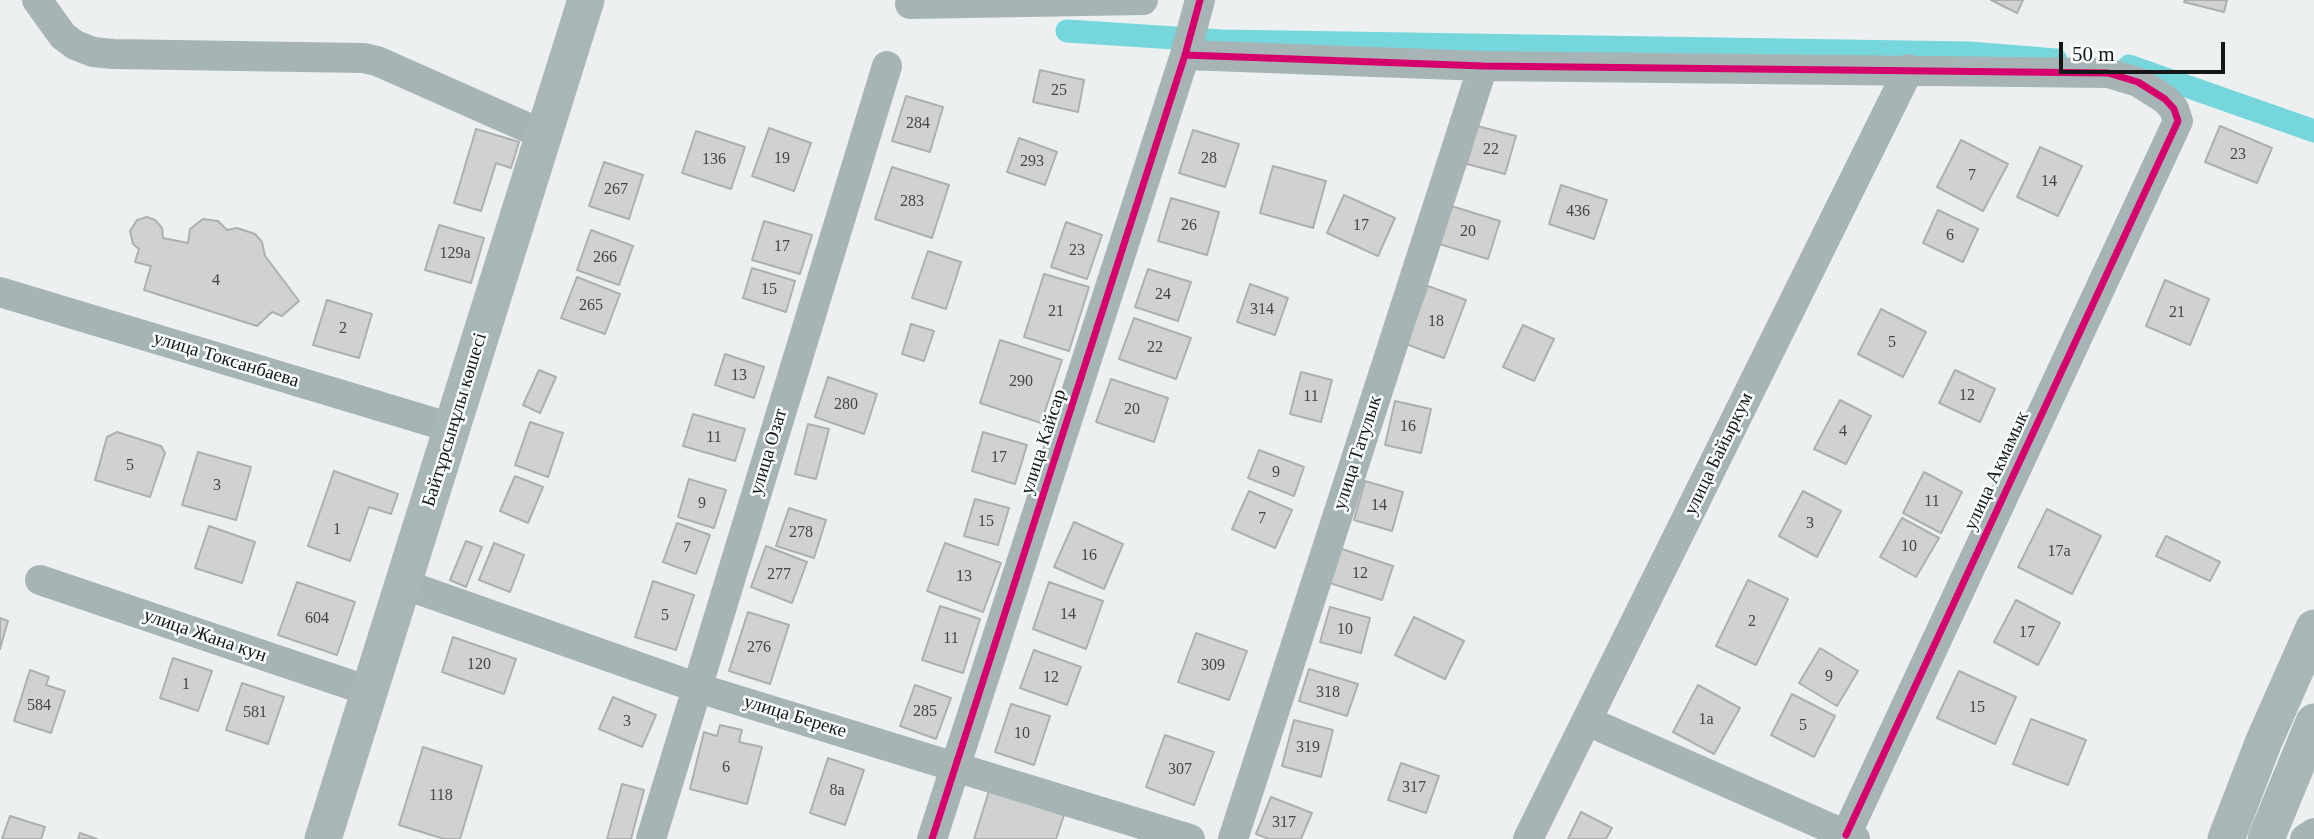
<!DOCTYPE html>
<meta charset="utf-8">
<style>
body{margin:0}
#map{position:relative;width:2314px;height:839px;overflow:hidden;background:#edf0f0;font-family:"Times New Roman",serif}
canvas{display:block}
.scale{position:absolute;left:2059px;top:42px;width:166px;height:32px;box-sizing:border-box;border:4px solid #151616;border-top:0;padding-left:9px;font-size:21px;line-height:24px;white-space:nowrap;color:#151616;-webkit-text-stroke:5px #f9fefe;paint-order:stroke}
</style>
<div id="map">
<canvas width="2314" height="839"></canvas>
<div class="scale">50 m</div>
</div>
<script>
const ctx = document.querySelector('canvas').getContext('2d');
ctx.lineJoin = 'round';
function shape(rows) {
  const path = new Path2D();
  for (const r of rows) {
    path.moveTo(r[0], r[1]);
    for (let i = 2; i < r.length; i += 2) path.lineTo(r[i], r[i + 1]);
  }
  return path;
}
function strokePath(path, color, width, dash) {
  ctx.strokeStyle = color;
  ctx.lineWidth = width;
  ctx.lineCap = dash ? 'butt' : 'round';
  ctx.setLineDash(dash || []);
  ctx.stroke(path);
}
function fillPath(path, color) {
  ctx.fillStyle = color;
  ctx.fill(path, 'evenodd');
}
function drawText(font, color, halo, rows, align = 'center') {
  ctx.font = font + ' "Times New Roman",serif';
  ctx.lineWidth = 5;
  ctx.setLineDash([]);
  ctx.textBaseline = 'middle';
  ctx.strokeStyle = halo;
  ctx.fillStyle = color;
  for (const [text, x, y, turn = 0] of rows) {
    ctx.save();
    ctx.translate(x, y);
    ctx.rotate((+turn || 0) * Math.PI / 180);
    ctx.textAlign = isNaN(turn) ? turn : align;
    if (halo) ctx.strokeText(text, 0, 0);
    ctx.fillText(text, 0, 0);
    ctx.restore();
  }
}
strokePath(shape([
 [1067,31,1221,41,1969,53,2056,60],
 [2129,66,2314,131]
]), '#75d6db', 23);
const building = shape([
 [1991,0,2023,0,2017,13,1991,0],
 [2185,0,2227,0,2224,12,2184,2,2185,0],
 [1040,70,1084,80,1078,112,1033,102,1040,70],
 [906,96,943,107,930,152,892,141,906,96],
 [1477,126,1516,136,1505,174,1467,164,1477,126],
 [2220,126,2272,148,2257,183,2205,162,2220,126],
 [769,128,811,143,794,191,752,176,769,128],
 [476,129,519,142,511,168,496,163,481,211,454,203,476,129],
 [1193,130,1239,144,1225,187,1179,173,1193,130],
 [696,131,745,147,731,189,682,173,696,131],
 [1019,138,1057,152,1045,185,1007,172,1019,138],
 [1961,140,2008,164,1983,211,1937,187,1961,140],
 [2040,147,2082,166,2058,216,2017,197,2040,147],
 [604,162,643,175,629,219,589,206,604,162],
 [1273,166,1326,181,1313,228,1260,213,1273,166],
 [892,167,949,185,932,238,875,219,892,167],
 [1561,185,1607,200,1594,239,1549,224,1561,185],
 [1344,195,1395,218,1378,256,1327,233,1344,195],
 [1171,198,1219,212,1207,255,1158,241,1171,198],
 [1448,205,1500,221,1488,259,1436,243,1448,205],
 [1938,210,1978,229,1963,262,1923,243,1938,210],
 [147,217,155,220,162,228,163,238,188,243,190,229,203,219,218,221,227,230,237,228,255,234,262,242,265,256,299,301,282,316,272,312,257,326,144,290,151,266,135,262,139,249,133,244,130,231,137,220,147,217],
 [764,221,812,235,800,274,752,260,764,221],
 [1066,222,1102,235,1087,279,1051,267,1066,222],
 [439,225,484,238,471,283,425,270,439,225],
 [591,230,633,246,619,285,577,270,591,230],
 [928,251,961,262,946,309,912,298,928,251],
 [752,268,795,281,786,312,743,298,752,268],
 [1148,269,1191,282,1178,321,1135,307,1148,269],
 [1044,274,1089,287,1069,351,1024,337,1044,274],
 [577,277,620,294,605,334,561,318,577,277],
 [2165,280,2209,299,2190,345,2146,326,2165,280],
 [1250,284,1288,298,1275,335,1237,322,1250,284],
 [1428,286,1466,300,1444,358,1406,344,1428,286],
 [327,300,372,314,359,358,313,345,327,300],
 [1881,309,1926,332,1903,377,1858,354,1881,309],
 [1134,318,1191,338,1176,379,1119,359,1134,318],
 [911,324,934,331,924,361,902,354,911,324],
 [1523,325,1554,339,1534,381,1503,367,1523,325],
 [1000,340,1062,360,1041,423,980,403,1000,340],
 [725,354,764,367,754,398,715,385,725,354],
 [539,370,556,377,540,413,523,405,539,370],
 [1955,370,1995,389,1980,422,1939,403,1955,370],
 [1301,372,1332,380,1321,422,1290,414,1301,372],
 [828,377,877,394,864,434,815,417,828,377],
 [1111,379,1168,398,1154,442,1096,422,1111,379],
 [1840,400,1871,416,1846,464,1814,449,1840,400],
 [1395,401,1431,409,1421,453,1385,445,1395,401],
 [693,414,745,429,735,461,683,446,693,414],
 [530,422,563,433,548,477,515,465,530,422],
 [808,424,829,429,816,479,795,474,808,424],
 [117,432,161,446,165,453,150,497,95,480,107,437,117,432],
 [983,432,1027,445,1015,484,972,471,983,432],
 [1259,450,1304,467,1294,496,1248,478,1259,450],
 [198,452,251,467,236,520,182,505,198,452],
 [334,471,398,494,391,514,369,507,350,561,308,546,334,471],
 [1924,472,1962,492,1941,533,1903,513,1924,472],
 [515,476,543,487,528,523,500,511,515,476],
 [689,479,726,490,714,528,678,517,689,479],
 [1365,481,1403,492,1392,531,1354,520,1365,481],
 [1249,491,1292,510,1275,548,1232,529,1249,491],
 [1803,491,1841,511,1817,557,1779,536,1803,491],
 [975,499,1009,508,998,545,964,536,975,499],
 [789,508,826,520,814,558,776,546,789,508],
 [2047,509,2101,536,2072,594,2018,567,2047,509],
 [1902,518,1939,538,1916,577,1880,557,1902,518],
 [1074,522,1123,544,1104,589,1054,567,1074,522],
 [677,523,710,535,696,574,663,562,677,523],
 [209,526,255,542,242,583,195,568,209,526],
 [2166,536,2220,562,2210,581,2156,556,2166,536],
 [466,541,482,547,466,587,450,580,466,541],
 [494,543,524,555,510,592,479,580,494,543],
 [945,543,1001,563,983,612,927,591,945,543],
 [766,546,807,562,792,603,751,587,766,546],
 [1339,548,1393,566,1382,600,1327,582,1339,548],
 [1748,580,1788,599,1756,665,1716,646,1748,580],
 [653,581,694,595,676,650,635,637,653,581],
 [297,582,355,602,337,655,278,635,297,582],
 [1049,582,1103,601,1086,649,1033,629,1049,582],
 [2016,600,2060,623,2038,665,1994,642,2016,600],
 [940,606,980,619,963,673,922,660,940,606],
 [1330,607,1370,618,1361,653,1320,642,1330,607],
 [748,612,789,625,770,684,729,671,748,612],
 [1414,617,1464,641,1445,679,1395,655,1414,617],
 [0,618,8,621,0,649,0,618],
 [1196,633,1247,651,1229,700,1178,682,1196,633],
 [453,637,516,659,504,694,442,672,453,637],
 [1820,648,1858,671,1837,706,1799,683,1820,648],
 [1034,650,1081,667,1067,705,1020,688,1034,650],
 [173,658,212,671,198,711,160,698,173,658],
 [1309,669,1358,684,1347,716,1299,701,1309,669],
 [30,670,49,677,46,685,65,691,51,733,14,721,30,670],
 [1959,671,2016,697,1995,744,1937,718,1959,671],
 [242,683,284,697,268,744,226,730,242,683],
 [915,685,951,698,936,739,900,726,915,685],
 [1698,685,1740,708,1714,754,1673,732,1698,685],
 [1792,694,1835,716,1814,757,1771,735,1792,694],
 [613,697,656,715,642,747,599,729,613,697],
 [1011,704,1050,716,1034,765,995,752,1011,704],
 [2031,719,2086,740,2068,785,2013,764,2031,719],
 [1294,720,1333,730,1321,777,1282,766,1294,720],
 [720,725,742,730,739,742,762,747,747,804,690,789,704,732,717,736,720,725],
 [1165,735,1214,752,1194,805,1146,787,1165,735],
 [423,747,482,766,460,839,444,839,399,825,423,747],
 [828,758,864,770,845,825,810,813,828,758],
 [1401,763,1439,776,1426,813,1388,800,1401,763],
 [622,784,644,790,631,839,607,839,622,784],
 [989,791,1064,815,1056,839,974,839,989,791],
 [1271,797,1312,813,1301,839,1269,839,1256,834,1271,797],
 [1581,812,1612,828,1606,839,1568,839,1581,812],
 [10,816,45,827,41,839,2,839,10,816],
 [80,833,97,839,78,839,80,833]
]);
fillPath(building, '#d0d2d2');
strokePath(building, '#aeb0b0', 2);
strokePath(shape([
 [37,0,63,36,75,45,93,52,113,54,363,58,377,61,544,135],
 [911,0,910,4,1143,0],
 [1185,55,1483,66,2108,73,2138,82,2165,99,2174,109,2178,121,1846,835],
 [0,292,452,428],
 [40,580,369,691],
 [403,584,698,688,1190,839],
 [1587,721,1855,839],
 [651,839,887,66],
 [932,839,1185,55,1200,0],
 [1233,839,1483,66],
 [1528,839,1909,69],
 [2305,839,2314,833]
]), '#a7b4b5', 30);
strokePath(shape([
 [323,839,586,0],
 [2226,839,2264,741,2314,628],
 [2266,839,2314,722]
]), '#a9b6b6', 37);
strokePath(shape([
 [1185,55,1483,66,2108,73,2138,82,2165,99,2174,109,2178,121,1846,835],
 [932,839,1185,55,1200,0]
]), '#d6006c', 7);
drawText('16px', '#444545', null, [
 ["25",1059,91],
 ["284",918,124],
 ["22",1491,150],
 ["23",2238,155],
 ["19",782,159],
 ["28",1209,159],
 ["136",714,160],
 ["293",1032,162],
 ["7",1972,176],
 ["14",2049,182],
 ["267",616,190],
 ["283",912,202],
 ["436",1578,212],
 ["26",1189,226],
 ["17",1361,226],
 ["20",1468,232],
 ["6",1950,236],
 ["17",782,247],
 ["23",1077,251],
 ["129а",455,254],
 ["266",605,258],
 ["4",216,281],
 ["15",769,290],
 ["24",1163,295],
 ["265",591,306],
 ["314",1262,310],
 ["21",1056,312],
 ["21",2177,313],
 ["18",1436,322],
 ["2",343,329],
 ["5",1892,343],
 ["22",1155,348],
 ["13",739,376],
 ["290",1021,382],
 ["12",1967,396],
 ["11",1311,397],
 ["280",846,405],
 ["20",1132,410],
 ["16",1408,427],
 ["4",1843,432],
 ["11",714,438],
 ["17",999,458],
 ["5",130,466],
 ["9",1276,473],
 ["3",217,486],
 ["11",1932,502],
 ["9",702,504],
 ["14",1379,506],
 ["7",1262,519],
 ["15",986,522],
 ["3",1810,524],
 ["1",337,530],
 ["278",801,533],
 ["10",1909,547],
 ["7",687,548],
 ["17а",2059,552],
 ["16",1089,556],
 ["12",1360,574],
 ["277",779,575],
 ["13",964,577],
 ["14",1068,615],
 ["5",665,616],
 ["604",317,619],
 ["2",1752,622],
 ["10",1345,630],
 ["17",2027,633],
 ["11",951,639],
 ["276",759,648],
 ["120",479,665],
 ["309",1213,666],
 ["9",1829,677],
 ["12",1051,678],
 ["1",186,685],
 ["318",1328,693],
 ["584",39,706],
 ["15",1977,708],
 ["285",925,712],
 ["581",255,713],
 ["1а",1706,720],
 ["3",627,722],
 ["5",1803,726],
 ["10",1022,734],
 ["319",1308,748],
 ["6",726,768],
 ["307",1180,770],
 ["317",1414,788],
 ["8а",837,791],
 ["118",441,796],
 ["317",1284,823]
]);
drawText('19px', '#151616', '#f9fefe', [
 ["улица Токсанбаева",226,360,17],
 ["Байтұрсынұлы көшесі",455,420,-73],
 ["улица Кайсар",1044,442,-72],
 ["улица Озат",769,452,-73],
 ["улица Татулык",1358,453,-72],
 ["улица Байыркум",1719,454,-64],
 ["улица Акмамык",1997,471,-65],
 ["улица Жана кун",205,636,19],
 ["улица Береке",795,717,17]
]);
</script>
